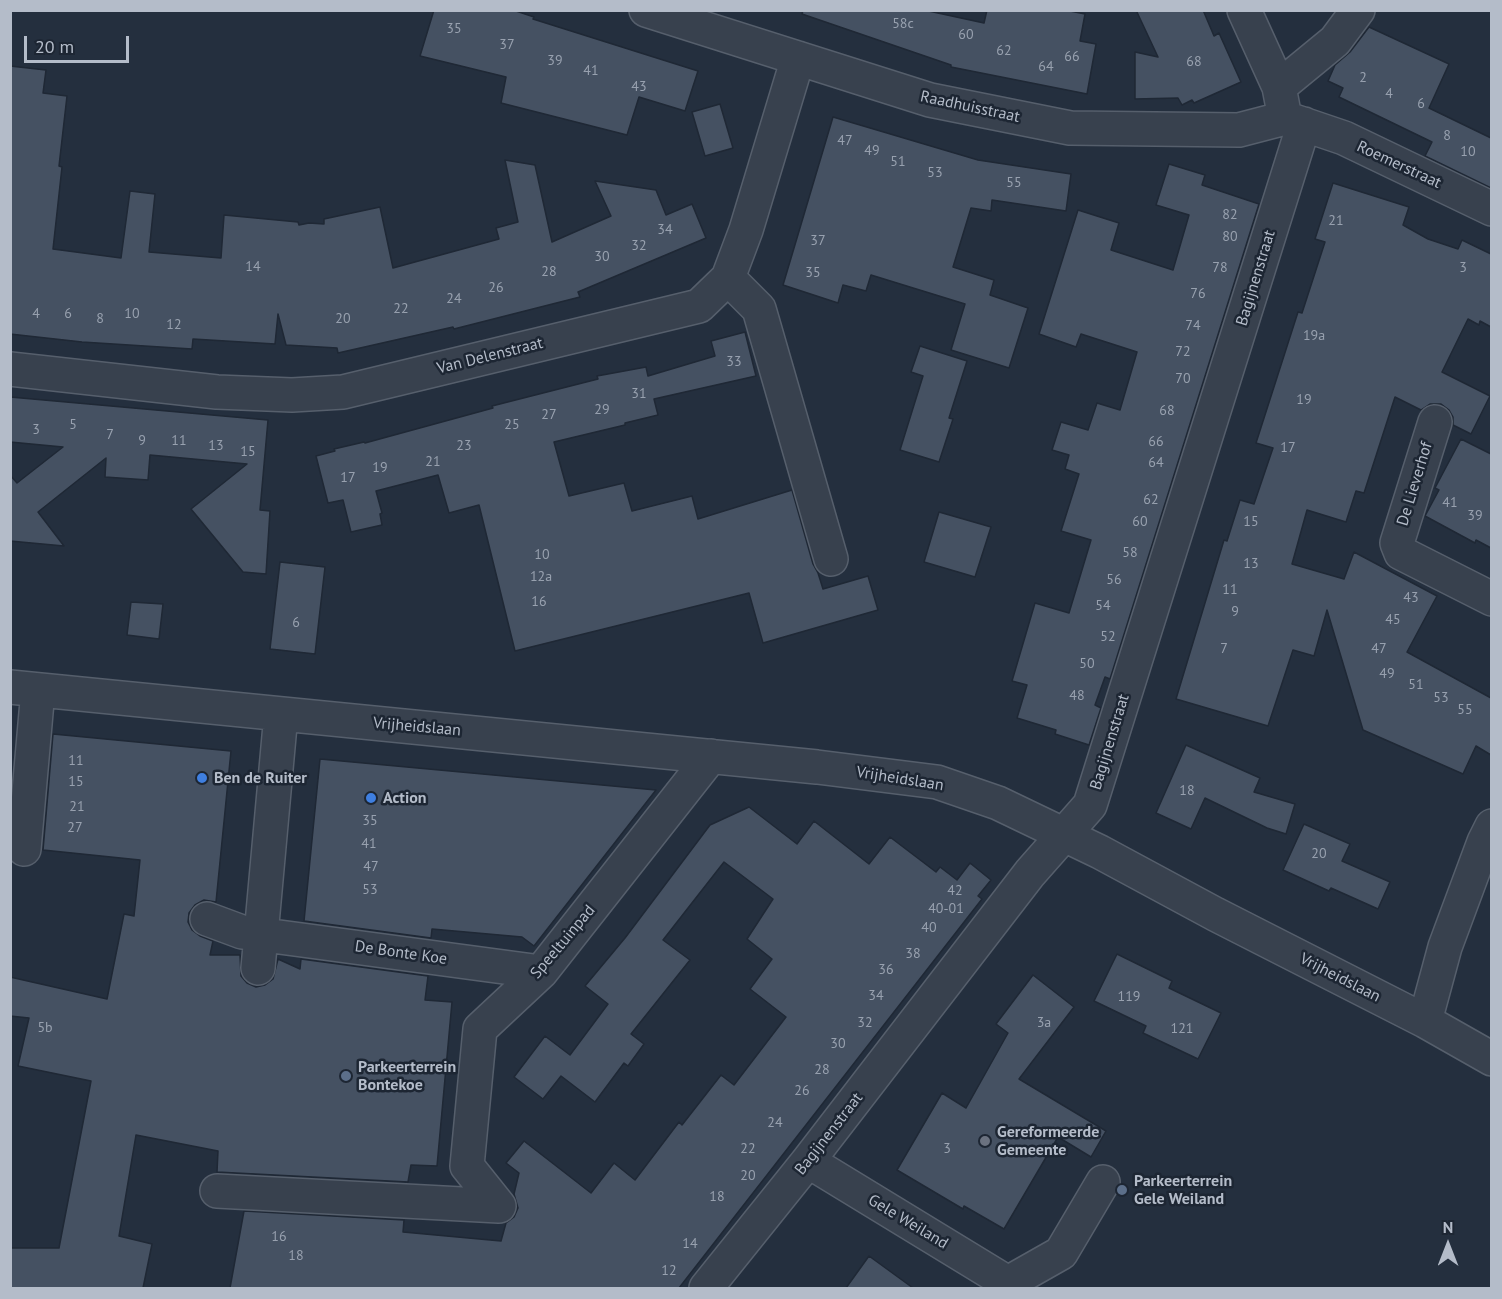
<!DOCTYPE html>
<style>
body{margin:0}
#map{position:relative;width:1502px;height:1299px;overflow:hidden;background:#242f3e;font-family:"PT Sans",sans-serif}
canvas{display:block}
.frame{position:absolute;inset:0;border:12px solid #b4bcc9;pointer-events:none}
.north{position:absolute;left:1418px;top:1215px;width:60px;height:60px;-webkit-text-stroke:4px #1d2633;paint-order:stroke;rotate:0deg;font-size:16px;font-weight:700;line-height:24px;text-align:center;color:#b4bcc9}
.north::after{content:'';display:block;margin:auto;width:21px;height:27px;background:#b4bcc9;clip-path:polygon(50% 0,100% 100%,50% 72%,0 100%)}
.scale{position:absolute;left:24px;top:36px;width:105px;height:27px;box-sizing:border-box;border:3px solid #b4bcc9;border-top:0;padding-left:8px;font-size:18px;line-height:21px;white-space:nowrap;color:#b4bcc9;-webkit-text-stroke:4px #1d2633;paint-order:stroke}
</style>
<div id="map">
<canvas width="1502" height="1299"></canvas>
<div class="frame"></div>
<div class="north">N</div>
<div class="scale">20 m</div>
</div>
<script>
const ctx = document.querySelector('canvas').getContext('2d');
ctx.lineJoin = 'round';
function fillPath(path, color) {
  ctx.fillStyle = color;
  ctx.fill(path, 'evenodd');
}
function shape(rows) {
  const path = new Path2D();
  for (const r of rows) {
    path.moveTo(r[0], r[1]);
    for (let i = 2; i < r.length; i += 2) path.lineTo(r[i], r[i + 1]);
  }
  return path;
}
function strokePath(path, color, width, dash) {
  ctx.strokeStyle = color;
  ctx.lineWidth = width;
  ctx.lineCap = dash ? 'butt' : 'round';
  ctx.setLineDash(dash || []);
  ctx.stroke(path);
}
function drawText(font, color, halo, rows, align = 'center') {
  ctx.font = font + ' "PT Sans",sans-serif';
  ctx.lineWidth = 5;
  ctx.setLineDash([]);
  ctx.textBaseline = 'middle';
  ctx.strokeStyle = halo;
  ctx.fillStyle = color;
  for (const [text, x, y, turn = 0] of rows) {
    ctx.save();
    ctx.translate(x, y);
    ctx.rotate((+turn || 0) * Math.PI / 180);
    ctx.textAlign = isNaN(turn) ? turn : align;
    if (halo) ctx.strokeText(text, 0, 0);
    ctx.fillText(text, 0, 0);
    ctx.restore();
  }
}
const building = shape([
 [434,10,513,10,534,17,533,19,698,71,685,111,639,97,627,135,501,103,506,77,420,56,434,10],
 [803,10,924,10,984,23,987,10,1065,10,1085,14,1080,41,1096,44,1087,94,951,67,951,65,802,14,803,10],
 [1136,10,1203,10,1214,36,1219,33,1241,82,1194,103,1192,100,1182,105,1178,98,1135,99,1135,52,1158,57,1136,10],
 [1369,27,1449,64,1429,108,1491,138,1491,188,1425,156,1432,142,1339,97,1343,88,1328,81,1335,65,1350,52,1369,27],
 [10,66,46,70,43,93,67,96,59,166,62,167,53,249,121,258,130,191,155,194,149,252,221,258,224,215,298,222,299,225,309,223,324,224,324,219,380,207,393,268,499,239,496,228,518,222,505,160,535,165,552,242,611,216,595,181,656,190,666,215,692,204,706,238,578,292,580,297,454,329,453,327,338,353,337,348,286,345,278,314,275,344,193,339,192,349,82,342,10,334,10,66],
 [720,104,733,148,705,156,692,112,720,104],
 [833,117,978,160,1071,174,1066,211,992,200,991,211,971,208,953,267,994,280,990,295,1028,308,1009,368,951,350,965,304,871,275,866,291,843,285,838,303,783,285,833,117],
 [1169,164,1205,175,1202,185,1259,204,1110,679,1105,677,1095,705,1101,708,1089,745,1055,734,1056,730,1017,718,1027,685,1012,681,1035,603,1069,613,1091,540,1061,531,1079,474,1065,469,1069,455,1052,450,1061,422,1088,430,1097,403,1120,410,1137,352,1081,334,1076,347,1039,334,1078,210,1119,223,1111,250,1173,270,1189,215,1156,205,1169,164],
 [1333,183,1409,207,1403,225,1428,239,1458,249,1462,240,1491,254,1491,327,1480,321,1479,325,1468,319,1442,372,1490,396,1471,434,1453,425,1453,417,1449,410,1441,404,1430,404,1421,410,1395,397,1364,493,1356,491,1346,522,1307,510,1292,564,1344,579,1354,552,1437,596,1407,652,1491,698,1491,755,1476,746,1463,774,1363,730,1327,610,1314,656,1293,650,1268,726,1176,699,1224,540,1227,541,1240,500,1254,504,1273,448,1256,443,1298,312,1302,313,1325,242,1315,239,1333,183],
 [745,332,756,376,654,399,658,415,625,423,625,425,554,442,569,496,624,483,632,511,692,496,698,519,792,490,813,564,818,573,823,589,868,576,878,610,763,643,749,593,515,651,479,505,449,513,438,475,376,491,382,513,380,514,382,525,351,532,343,500,328,503,316,456,335,451,334,449,364,442,365,443,493,408,492,406,598,379,597,376,646,367,648,376,715,356,711,341,745,332],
 [920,346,967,361,949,418,953,419,939,462,900,450,923,376,911,372,920,346],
 [10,397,268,420,260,510,270,511,266,574,243,572,191,509,247,464,150,455,148,480,105,477,106,458,38,512,64,546,10,541,10,475,17,483,63,447,10,442,10,397],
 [1461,439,1491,454,1491,548,1476,540,1475,543,1425,516,1439,490,1435,488,1461,439],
 [939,512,991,527,975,577,924,562,939,512],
 [280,562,325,567,315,654,270,649,280,562],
 [131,602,163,604,159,639,127,635,131,602],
 [53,734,231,751,216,902,204,900,195,905,189,913,188,922,192,930,200,936,213,941,210,955,240,955,241,976,247,983,256,987,265,985,273,979,278,959,300,969,301,959,428,976,425,1000,452,1002,437,1166,411,1165,408,1182,217,1172,218,1151,136,1135,119,1236,152,1244,143,1288,10,1288,10,1248,59,1248,91,1081,18,1066,29,1018,10,1016,10,977,107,999,124,914,134,916,140,860,43,850,53,734],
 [1186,745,1260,778,1254,792,1295,804,1286,834,1267,828,1205,798,1191,829,1156,813,1186,745],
 [320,759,656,790,534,946,522,937,432,929,431,938,304,921,320,759],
 [749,807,797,844,814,821,869,864,890,837,936,872,940,867,957,880,970,863,991,880,978,896,982,899,679,1288,230,1288,244,1211,404,1220,403,1232,501,1241,506,1223,514,1217,518,1208,514,1194,519,1173,506,1163,524,1141,591,1193,614,1163,635,1180,679,1122,682,1125,721,1075,734,1085,786,1017,750,989,772,959,747,939,773,899,724,862,663,940,690,960,631,1034,644,1044,628,1066,624,1063,595,1102,561,1076,543,1099,514,1077,545,1036,570,1055,608,1004,585,986,625,938,710,825,749,807],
 [1304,824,1350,844,1342,861,1390,882,1378,909,1331,888,1329,891,1283,870,1304,824],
 [1117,954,1172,981,1169,988,1221,1013,1198,1059,1143,1033,1146,1026,1094,1001,1117,954],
 [1033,975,1074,1007,1019,1079,1106,1131,1091,1157,1058,1137,1004,1229,964,1206,963,1209,897,1170,942,1093,966,1108,1008,1033,996,1024,1033,975],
 [869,1256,913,1288,846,1288,869,1256]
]);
fillPath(building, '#455162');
strokePath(building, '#1f2835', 1.5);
const minor = shape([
 [646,10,930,100,1070,128,1239,130,1285,118,1344,138,1492,209],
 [1244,10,1279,87],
 [1285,118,1279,87,1335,41,1358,10],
 [728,278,759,309,831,559],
 [10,369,217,392,292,395,343,392,699,306,728,278,746,230,798,58],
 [1435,422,1397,543,1401,553,1492,599],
 [10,687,817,767,937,782,998,803,1100,852,1215,914,1425,1021,1492,1059],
 [24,849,38,690],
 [207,919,242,932,541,972],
 [258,968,281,714],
 [1425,1021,1445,947,1484,842,1492,826],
 [808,1161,1008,1283],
 [217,1191,499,1206],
 [499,1206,467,1166,480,1029,541,972,711,756],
 [706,1288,808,1161,1030,873,1090,805,1304,124],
 [1008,1288,1008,1283,1061,1253,1103,1182]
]);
strokePath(minor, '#565f6c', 36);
strokePath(minor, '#38414e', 33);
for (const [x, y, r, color] of [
 [202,778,6,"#3f7fe0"],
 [371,798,6,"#3f7fe0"],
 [346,1076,6,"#5c6f8a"],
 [985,1141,6,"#6b7280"],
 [1122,1190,6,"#5c6f8a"]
]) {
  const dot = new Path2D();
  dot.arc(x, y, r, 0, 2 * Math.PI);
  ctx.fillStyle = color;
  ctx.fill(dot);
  strokePath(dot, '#1d2633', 2);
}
drawText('14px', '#98a1af', null, [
 ["58c",903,24],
 ["35",454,29],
 ["60",966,35],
 ["37",507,45],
 ["62",1004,51],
 ["66",1072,57],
 ["39",555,61],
 ["68",1194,62],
 ["64",1046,67],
 ["41",591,71],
 ["2",1363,78],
 ["43",639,87],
 ["4",1389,94],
 ["6",1421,104],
 ["8",1447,136],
 ["47",845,141],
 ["49",872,151],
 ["10",1468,152],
 ["51",898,162],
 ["53",935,173],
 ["55",1014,183],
 ["82",1230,215],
 ["21",1336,221],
 ["34",665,230],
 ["80",1230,237],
 ["37",818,241],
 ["32",639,246],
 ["30",602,257],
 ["14",253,267],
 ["78",1220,268],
 ["3",1463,268],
 ["28",549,272],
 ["35",813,273],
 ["26",496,288],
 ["76",1198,294],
 ["24",454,299],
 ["22",401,309],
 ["4",36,314],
 ["6",68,314],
 ["10",132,314],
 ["8",100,319],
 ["20",343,319],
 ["12",174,325],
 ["74",1193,326],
 ["19a",1314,336],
 ["72",1183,352],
 ["33",734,362],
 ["70",1183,379],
 ["31",639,394],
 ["19",1304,400],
 ["29",602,410],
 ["68",1167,411],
 ["27",549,415],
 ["5",73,425],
 ["25",512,425],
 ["3",36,430],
 ["7",110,435],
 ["9",142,441],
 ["11",179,441],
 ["66",1156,442],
 ["13",216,446],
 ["23",464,446],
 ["17",1288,448],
 ["15",248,452],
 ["21",433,462],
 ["64",1156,463],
 ["19",380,468],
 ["17",348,478],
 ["62",1151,500],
 ["41",1450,503],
 ["39",1475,516],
 ["60",1140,522],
 ["15",1251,522],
 ["58",1130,553],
 ["10",542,555],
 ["13",1251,564],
 ["12a",541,577],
 ["56",1114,580],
 ["11",1230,590],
 ["43",1411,598],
 ["16",539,602],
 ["54",1103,606],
 ["9",1235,612],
 ["45",1393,620],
 ["6",296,623],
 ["52",1108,637],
 ["7",1224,649],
 ["47",1379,649],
 ["50",1087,664],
 ["49",1387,674],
 ["51",1416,685],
 ["48",1077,696],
 ["53",1441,698],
 ["55",1465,710],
 ["11",76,761],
 ["15",76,782],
 ["18",1187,791],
 ["21",77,807],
 ["35",370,821],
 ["27",75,828],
 ["41",369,844],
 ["20",1319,854],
 ["47",371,867],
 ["53",370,890],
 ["42",955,891],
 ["40-01",946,909],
 ["40",929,928],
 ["38",913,954],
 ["36",886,970],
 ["34",876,996],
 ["119",1129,997],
 ["32",865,1023],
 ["3a",1044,1023],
 ["5b",45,1028],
 ["121",1182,1029],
 ["30",838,1044],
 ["28",822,1070],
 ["26",802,1091],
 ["24",775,1123],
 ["22",748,1149],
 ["3",947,1149],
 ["20",748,1176],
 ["18",717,1197],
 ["16",279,1237],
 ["14",690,1244],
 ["18",296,1256],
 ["12",669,1271]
]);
drawText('16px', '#b4bcc9', '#1d2633', [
 ["Raadhuisstraat",970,107,12],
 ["Roemerstraat",1399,165,25],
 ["Bagijnenstraat",1256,278,-73],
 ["Van Delenstraat",490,356,-14],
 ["De Lieverhof",1415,484,-73],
 ["Vrijheidslaan",417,727,5],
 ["Bagijnenstraat",1110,742,-73],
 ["Vrijheidslaan",900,779,9],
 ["Speeltuinpad",563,942,-50],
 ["De Bonte Koe",401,953,8],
 ["Vrijheidslaan",1340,978,27],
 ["Bagijnenstraat",829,1134,-52],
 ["Gele Weiland",908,1222,31]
]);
drawText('bold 16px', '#b4bcc9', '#1d2633', [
 ["Ben de Ruiter",214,778],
 ["Action",383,798],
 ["Parkeerterrein",358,1067],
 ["Bontekoe",358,1085],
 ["Gereformeerde",997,1132],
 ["Gemeente",997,1150],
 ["Parkeerterrein",1134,1181],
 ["Gele Weiland",1134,1199]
], 'left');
</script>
